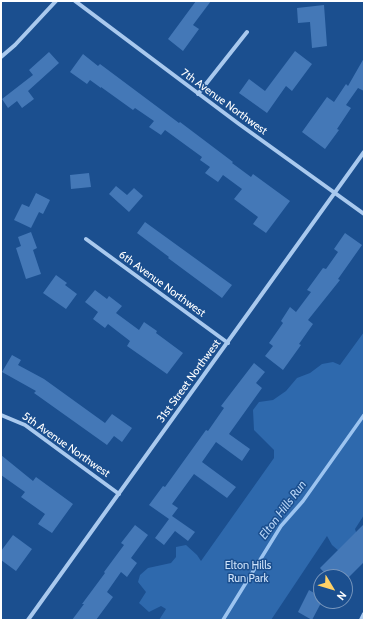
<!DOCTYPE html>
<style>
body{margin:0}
#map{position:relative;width:365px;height:621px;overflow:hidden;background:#1b4f8f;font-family:Cabin,sans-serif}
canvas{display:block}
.frame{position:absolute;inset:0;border:2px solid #fff;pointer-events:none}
.north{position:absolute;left:313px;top:569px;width:40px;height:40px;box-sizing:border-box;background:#1b4f8f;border:1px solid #7695bc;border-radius:50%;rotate:128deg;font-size:11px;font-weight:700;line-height:16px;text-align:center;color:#fff}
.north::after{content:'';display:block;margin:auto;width:14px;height:18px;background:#ffd166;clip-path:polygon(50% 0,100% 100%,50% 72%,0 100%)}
</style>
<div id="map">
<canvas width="365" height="621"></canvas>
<div class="frame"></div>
<div class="north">N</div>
</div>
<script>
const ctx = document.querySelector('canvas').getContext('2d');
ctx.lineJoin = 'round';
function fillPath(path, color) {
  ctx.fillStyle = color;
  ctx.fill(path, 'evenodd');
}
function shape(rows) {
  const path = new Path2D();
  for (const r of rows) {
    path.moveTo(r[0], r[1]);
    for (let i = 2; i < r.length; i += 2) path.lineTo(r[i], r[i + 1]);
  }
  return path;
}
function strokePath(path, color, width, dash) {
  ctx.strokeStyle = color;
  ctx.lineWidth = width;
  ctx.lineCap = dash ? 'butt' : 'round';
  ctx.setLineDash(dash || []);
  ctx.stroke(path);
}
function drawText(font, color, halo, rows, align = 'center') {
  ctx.font = font + ' Cabin,sans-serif';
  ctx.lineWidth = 3;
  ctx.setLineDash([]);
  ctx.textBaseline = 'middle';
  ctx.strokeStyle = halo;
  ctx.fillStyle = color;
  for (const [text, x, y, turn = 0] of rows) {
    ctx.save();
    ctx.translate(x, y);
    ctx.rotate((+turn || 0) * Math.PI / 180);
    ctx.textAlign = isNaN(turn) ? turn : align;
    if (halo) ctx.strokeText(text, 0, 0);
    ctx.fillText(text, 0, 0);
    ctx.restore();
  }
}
fillPath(shape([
 [364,332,364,515,355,529,360,544,347,558,332,545,327,536,271,620,159,620,166,609,161,606,149,612,139,603,146,592,138,582,140,575,148,568,171,563,176,557,176,547,186,545,197,555,201,561,274,458,274,450,254,430,253,410,259,402,273,400,286,391,297,378,310,373,322,364,333,362,340,365]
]), '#2e69ad');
strokePath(shape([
 [223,620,281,526,303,501,364,415]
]), '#9cc4f0', 3.5);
fillPath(shape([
 [196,1,211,1,193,25,199,29,183,51,168,39],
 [324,5,327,46,312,48,310,22,298,23,297,8],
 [295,51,312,64,292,91,286,86,267,113,239,93,249,79,265,91],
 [49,52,59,63,28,91,34,99,22,108,17,101,8,108,2,99,33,75,29,70],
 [83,54,98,66,100,64,179,123,180,122,233,162,232,163,251,177,253,174,290,201,266,233,253,224,258,217,234,199,242,189,223,175,218,182,205,173,210,167,200,160,202,157,165,130,161,135,149,127,154,121,135,108,133,110,101,87,101,88,90,80,87,84,70,72],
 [364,58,364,91,358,88,346,105,351,108,337,129,339,130,325,149,302,132,327,97,334,102,346,84,348,86],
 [89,173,91,187,71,189,70,175],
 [116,186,127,195,134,188,143,196,129,212,109,194],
 [36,193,50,200,43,214,39,212,31,228,14,220,22,204,29,207],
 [145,222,232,285,222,298,168,258,169,257,137,233],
 [31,232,37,248,33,250,41,274,26,279,16,248,21,246,18,237],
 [345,233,362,245,338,279,340,280,308,320,313,324,299,344,301,345,283,370,265,356,273,346,269,343,283,323,281,321,290,307,296,312,311,292,307,290,323,268,326,269,338,252,334,249],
 [56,275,67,283,65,285,77,294,66,309,43,293],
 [95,290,107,299,109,296,122,306,116,313,139,330,144,322,157,331,156,333,183,353,167,374,127,346,130,341,108,324,105,328,93,319,98,312,85,302],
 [12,355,21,360,18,365,44,379,105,423,112,414,132,428,122,442,114,436,107,445,34,393,36,391,2,372],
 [254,363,265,372,256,383,262,388,229,434,250,449,242,461,216,442,202,462,236,487,227,498,194,474,172,504,178,508,172,516,195,532,188,541,175,531,164,545,155,538,169,519,149,505,163,486,165,487,206,430,208,431,224,408,221,406],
 [1,455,33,481,36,477,73,504,52,533,38,524,45,514,21,497,25,492,1,475],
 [364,524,364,562,348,578,340,570,334,577,328,577,320,568],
 [135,525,148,535,131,558,137,563,127,577,121,572,107,592,113,597,96,620,72,620,84,604,82,604,105,573,104,572,124,545,121,543],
 [13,535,32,549,16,571,1,560,1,551],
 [309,590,321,597,321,603,312,620,298,612]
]), '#4478b7');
strokePath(shape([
 [75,1,239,124,364,214],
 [1,57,15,45,56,1],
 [198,94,247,32],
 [86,239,228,343],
 [1,415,25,425,119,494],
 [28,620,364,152],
 [361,620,364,614]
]), '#a9c9ee', 4);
drawText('11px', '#fff', '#1b4f8f', [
 ["7th Avenue Northwest",224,102,36],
 ["6th Avenue Northwest",162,284,36],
 ["31st Street Northwest",189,381,-54],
 ["5th Avenue Northwest",66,445,35]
]);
drawText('11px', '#cfe3fa', '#1b4f8f', [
 ["Elton Hills",248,566],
 ["Run Park",248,579]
]);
drawText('italic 12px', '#b5d3f5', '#1b4f8f', [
 ["Elton Hills Run",283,510,-53]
]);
</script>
